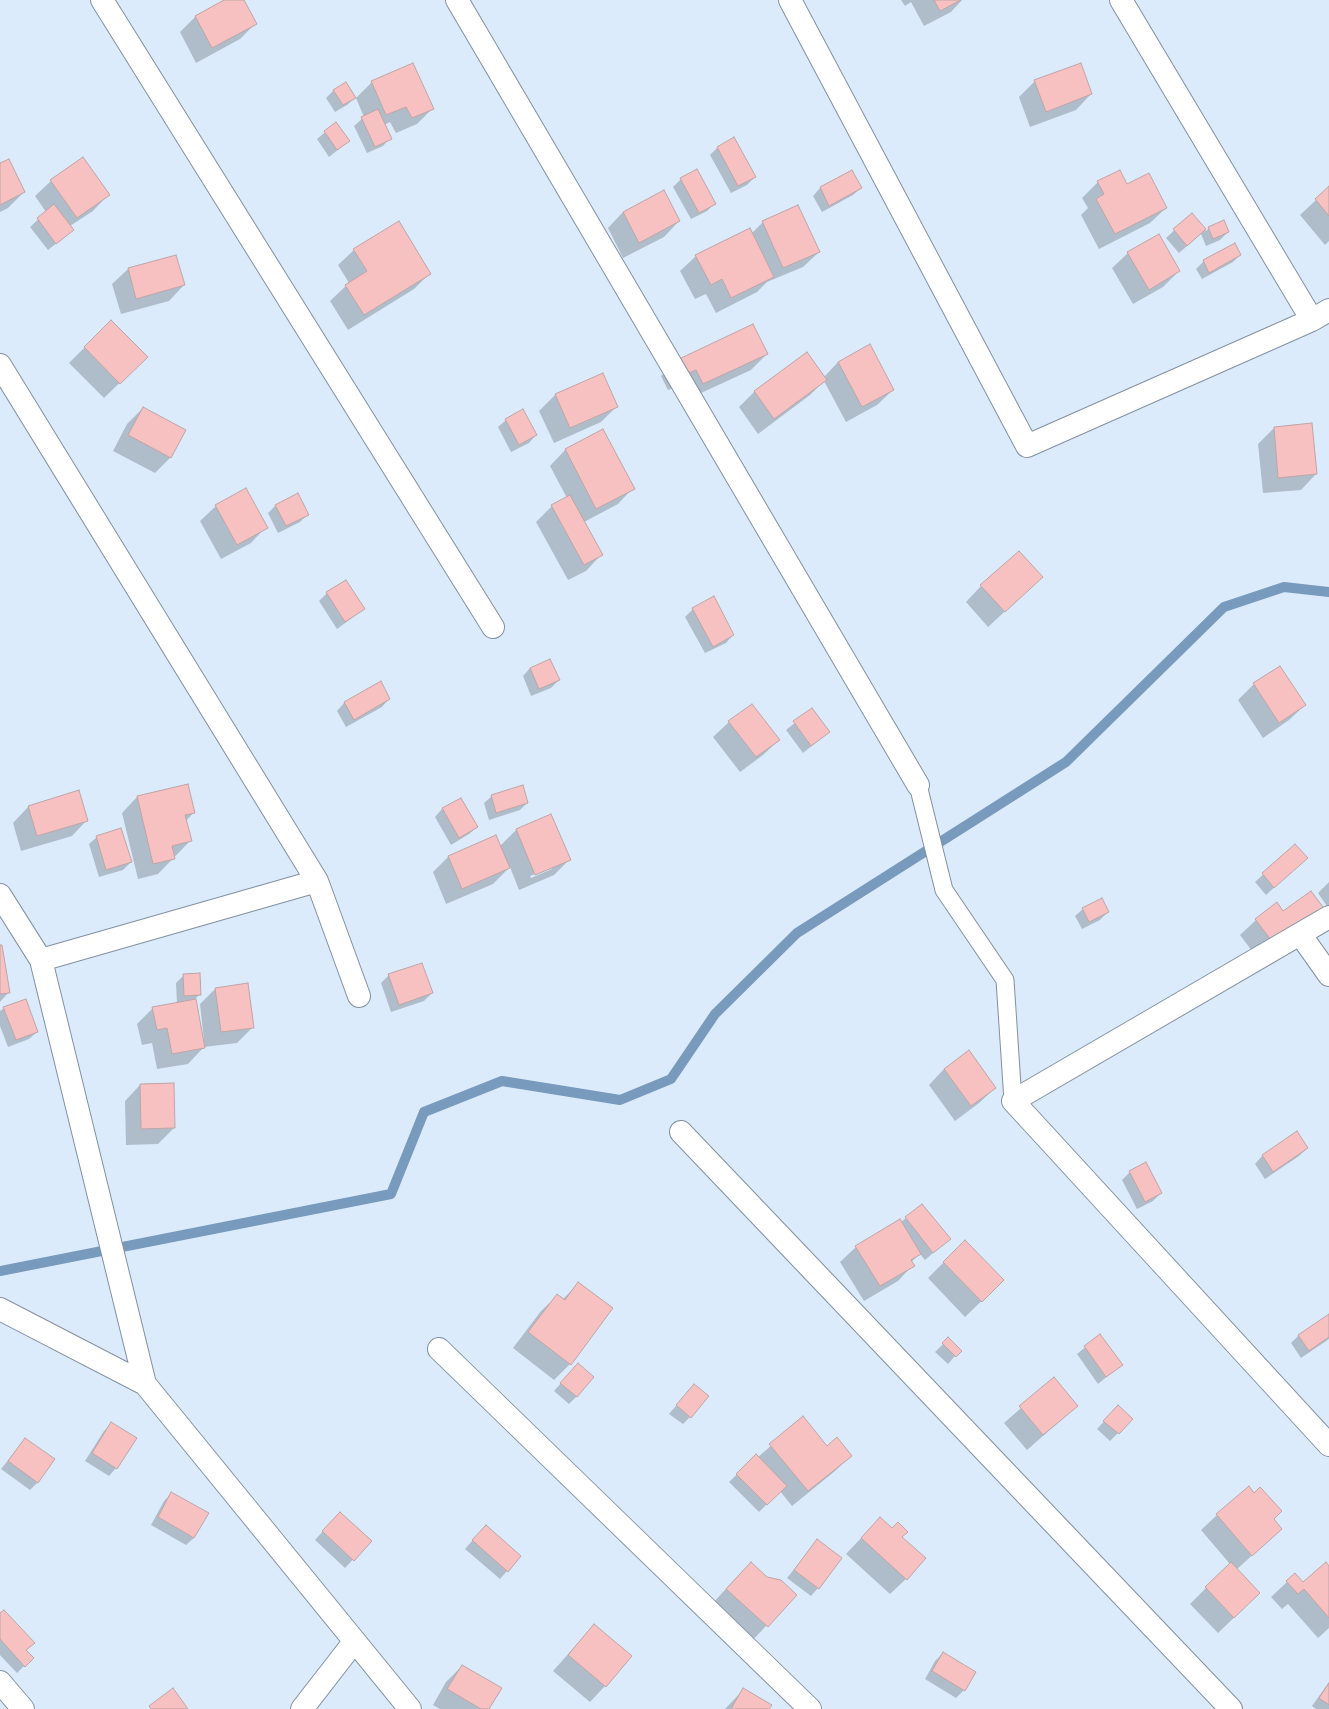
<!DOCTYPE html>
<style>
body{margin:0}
canvas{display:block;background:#dbebfc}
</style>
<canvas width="1329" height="1709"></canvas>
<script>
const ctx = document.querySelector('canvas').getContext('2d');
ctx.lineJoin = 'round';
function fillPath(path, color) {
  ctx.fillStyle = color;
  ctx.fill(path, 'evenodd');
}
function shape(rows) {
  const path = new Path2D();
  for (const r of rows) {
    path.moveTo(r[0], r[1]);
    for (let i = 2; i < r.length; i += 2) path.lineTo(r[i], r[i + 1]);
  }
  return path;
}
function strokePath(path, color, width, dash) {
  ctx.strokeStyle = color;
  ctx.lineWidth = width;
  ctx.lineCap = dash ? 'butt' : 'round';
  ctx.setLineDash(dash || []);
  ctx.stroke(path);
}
fillPath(shape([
 [226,0,243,0,255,24,240,39,196,63,180,32,195,17],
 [901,0,962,0,951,12,924,26,911,2,905,6],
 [1035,81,1091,94,1076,110,1030,127,1019,97],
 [372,82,432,109,417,124,396,133,390,122,384,125,390,138,383,146,367,153,354,126,364,117,356,98],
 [346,83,355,98,347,105,335,112,326,98,333,91],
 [336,123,349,141,329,157,317,139],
 [734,138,755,177,747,185,731,193,710,155,717,148],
 [0,164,24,192,8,208,0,212],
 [852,171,861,188,853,195,822,212,813,196,820,188],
 [681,179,714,204,707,211,691,219,673,187],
 [51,181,108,195,93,211,70,226,73,230,48,250,30,227,46,212,35,196],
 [1098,182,1126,186,1166,208,1150,223,1099,249,1081,215,1088,208,1082,198],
 [1329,188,1329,241,1325,245,1300,215],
 [664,191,679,221,664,237,623,258,608,228,623,212],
 [1192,214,1206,231,1209,228,1228,232,1220,240,1206,246,1201,234,1179,253,1166,238],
 [763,222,819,252,803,267,767,282,757,292,716,313,706,294,695,299,680,271,696,256,751,234],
 [354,250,429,274,414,289,348,330,330,301,349,283,338,265],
 [1128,253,1179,271,1163,287,1133,304,1112,268],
 [1240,255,1233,262,1202,279,1196,269,1204,261],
 [176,256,184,285,169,301,121,314,112,284,128,269],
 [111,321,146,357,104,398,69,363],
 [767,354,751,370,688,399,681,385,668,390,661,376,677,360],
 [807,354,824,377,838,362,893,390,877,405,846,422,824,381,810,395,758,434,739,407,754,392],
 [602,375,616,407,601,422,554,443,539,411,555,395],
 [143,408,171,457,155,473,113,451,127,424],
 [506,420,536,435,529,443,511,452,498,427],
 [1311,425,1316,474,1301,490,1263,493,1258,444,1274,428],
 [603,431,633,488,618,504,584,522,601,555,586,571,568,580,536,522,552,506,567,498,550,466,565,450],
 [216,506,266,527,251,543,221,559,200,521],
 [275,506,308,514,300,522,278,533,268,513],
 [1042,577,988,627,966,602,981,586],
 [327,593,364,609,337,629,319,601],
 [693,609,733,635,726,643,705,653,685,617],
 [1280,667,1305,705,1289,720,1263,738,1238,700,1254,684],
 [530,668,559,680,551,688,531,696,523,676],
 [380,683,389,699,382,707,346,727,337,711,344,703],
 [812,709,829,732,803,753,786,730],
 [729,722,779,740,763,755,740,772,713,737],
 [78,792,87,820,72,836,21,851,13,823,28,807],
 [492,796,527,803,520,810,489,820,484,803],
 [137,797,194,812,186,821,190,841,158,874,138,879,122,813],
 [460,799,477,827,469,834,451,845,435,817,442,809],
 [517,829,569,860,554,875,519,890,510,867,493,884,446,904,433,872,448,857,500,846],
 [552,867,552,869,531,878,530,876],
 [97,837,131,862,123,870,99,877,89,844],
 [1295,845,1299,865,1266,895,1255,882],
 [1329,882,1329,909,1318,893],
 [1083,909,1108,912,1100,920,1082,929,1075,916],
 [1283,913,1261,963,1240,935,1256,920],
 [0,946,9,992,0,1002],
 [184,975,200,994,195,999,203,1041,204,1041,200,1004,215,989,253,1027,237,1043,204,1047,188,1064,157,1069,152,1043,142,1045,137,1024,153,1008,177,1004,176,983],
 [389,975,432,993,424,1001,391,1012,381,983],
 [4,1008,37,1032,29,1039,8,1047,0,1026,0,1011],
 [969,1052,995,1088,979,1103,955,1121,929,1085,944,1069],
 [140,1085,174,1128,158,1144,126,1145,125,1101],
 [1297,1133,1307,1148,1299,1156,1265,1179,1255,1164,1262,1156],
 [1130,1172,1161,1193,1153,1201,1137,1209,1122,1180],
 [922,1205,949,1239,925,1260,920,1254,911,1262,913,1265,898,1281,864,1301,840,1262,856,1247,901,1222],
 [965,1241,1003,1280,965,1317,928,1278],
 [579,1283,570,1364,554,1380,513,1348,541,1311,557,1296,563,1299],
 [1329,1315,1329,1339,1301,1358,1291,1343,1298,1336],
 [1100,1335,1121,1365,1098,1384,1077,1354],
 [948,1339,955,1356,948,1364,935,1352],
 [578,1364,577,1396,569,1404,554,1391],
 [1054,1379,1077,1406,1027,1450,1004,1423],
 [687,1393,690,1417,683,1424,669,1414],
 [1111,1414,1132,1419,1110,1441,1097,1429],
 [803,1418,827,1447,851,1456,835,1471,792,1506,780,1491,759,1512,729,1482,756,1456,758,1457],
 [111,1424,116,1468,109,1476,85,1461,104,1431],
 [25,1439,38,1482,30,1490,1,1469],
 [172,1493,194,1538,186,1545,151,1525,164,1501],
 [1217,1515,1273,1519,1281,1529,1236,1570,1243,1609,1218,1633,1190,1604,1230,1564,1201,1530],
 [880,1518,901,1537,906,1579,890,1594,846,1554],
 [333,1520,370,1541,345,1568,315,1540],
 [478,1534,507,1571,500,1579,465,1549],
 [817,1541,818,1588,811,1596,787,1578],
 [1329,1568,1329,1628,1318,1638,1288,1604,1282,1609,1271,1597,1287,1582,1303,1584],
 [767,1578,795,1595,751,1642,711,1605,735,1579],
 [0,1615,33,1643,26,1651,32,1658,17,1673,0,1655],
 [594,1625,605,1686,590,1702,553,1671],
 [943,1653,964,1690,956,1698,925,1679,935,1661],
 [462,1666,487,1709,440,1709,433,1705,446,1682],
 [1329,1682,1329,1709,1316,1709,1312,1706],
 [744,1689,768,1709,725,1709]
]), '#0003');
strokePath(shape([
 [0,1271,391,1194,424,1112,502,1081,620,1100,671,1079,715,1014,797,933,1066,762,1224,607,1284,587,1329,592]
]), '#789abd', 10);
const building = shape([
 [224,0,244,0,257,24,212,48,195,16,224,0],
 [934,0,961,0,940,11,934,0],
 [413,63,434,109,412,118,406,107,386,115,371,81,413,63],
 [1081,63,1092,94,1046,112,1034,80,1081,63],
 [346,82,356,98,343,105,333,90,346,82],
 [378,109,392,139,375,147,361,117,378,109],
 [336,122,350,141,337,150,324,131,336,122],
 [734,137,756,177,738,186,717,147,734,137],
 [83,157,110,195,77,218,50,180,83,157],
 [9,159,25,192,0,205,0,163,9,159],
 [697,169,716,204,699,213,680,178,697,169],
 [852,170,862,188,829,206,820,187,852,170],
 [1120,170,1127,184,1149,173,1167,208,1115,234,1096,199,1104,194,1097,181,1120,170],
 [1329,186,1329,216,1315,199,1329,186],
 [664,190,680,221,639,243,623,212,664,190],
 [54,204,74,230,56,244,37,218,54,204],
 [798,205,820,252,783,268,762,221,798,205],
 [1192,213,1206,229,1187,246,1173,229,1192,213],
 [1224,220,1229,232,1213,239,1208,227,1224,220],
 [399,221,431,274,364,315,345,285,367,271,353,249,399,221],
 [750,228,774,277,731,298,722,279,711,285,695,255,750,228],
 [1159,234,1180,271,1149,290,1127,252,1159,234],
 [1235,243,1241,255,1209,273,1203,260,1235,243],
 [176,255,185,285,136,299,128,268,176,255],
 [111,320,148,357,120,384,84,347,111,320],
 [753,324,768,354,703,384,696,370,684,375,677,360,753,324],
 [870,344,894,390,862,407,838,362,870,344],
 [807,352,827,380,774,419,754,391,807,352],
 [603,373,618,407,570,428,555,394,603,373],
 [143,407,186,430,171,458,128,435,143,407],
 [523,409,537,435,519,445,505,419,523,409],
 [1312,423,1317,474,1278,478,1274,427,1312,423],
 [603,429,635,489,596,509,565,449,603,429],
 [246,488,268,528,237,545,215,505,246,488],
 [298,493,309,515,286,526,275,505,298,493],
 [570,495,603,555,584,565,551,505,570,495],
 [1019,551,1043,577,1005,612,980,585,1019,551],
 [346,580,365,609,345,622,326,592,346,580],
 [714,596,734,635,713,647,692,608,714,596],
 [550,659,560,680,539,689,530,668,550,659],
 [1280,666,1306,705,1279,723,1253,683,1280,666],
 [381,681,390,699,354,720,344,702,381,681],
 [752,704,780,740,756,757,728,721,752,704],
 [812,708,830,732,811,746,793,721,812,708],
 [188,784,195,813,185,815,192,841,172,846,175,859,153,864,137,796,188,784],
 [523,785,528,803,496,813,491,795,523,785],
 [79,790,88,821,37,836,28,806,79,790],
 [461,798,478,827,459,838,442,808,461,798],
 [551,814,571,860,535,875,516,829,551,814],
 [121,828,132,862,106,870,96,836,121,828],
 [496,835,510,868,462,889,448,856,496,835],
 [1295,844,1308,858,1274,888,1262,873,1295,844],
 [1311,891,1326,911,1277,948,1255,919,1277,902,1283,911,1311,891],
 [1102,898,1109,912,1089,922,1082,908,1102,898],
 [0,945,2,945,10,993,0,994,0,945],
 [422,963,433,993,399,1005,388,974,422,963],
 [200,973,201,995,184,996,183,974,200,973],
 [248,983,254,1028,221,1032,215,988,248,983],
 [26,999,38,1032,16,1040,3,1007,26,999],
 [196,999,205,1048,172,1054,167,1028,157,1030,152,1007,196,999],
 [969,1050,996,1088,971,1106,944,1069,969,1050],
 [174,1083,175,1128,141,1129,140,1084,174,1083],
 [1297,1131,1308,1148,1273,1172,1262,1155,1297,1131],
 [1146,1162,1162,1193,1145,1202,1129,1171,1146,1162],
 [922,1204,951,1239,933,1253,905,1217,922,1204],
 [900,1219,921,1254,911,1260,915,1266,880,1286,855,1246,900,1219],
 [965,1240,1004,1280,982,1302,943,1262,965,1240],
 [578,1282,613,1308,571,1365,528,1332,557,1294,565,1300,578,1282],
 [1329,1314,1329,1337,1309,1351,1298,1335,1329,1314],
 [1100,1334,1123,1365,1106,1377,1084,1346,1100,1334],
 [948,1337,962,1351,956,1357,942,1343,948,1337],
 [578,1363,594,1377,577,1397,560,1383,578,1363],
 [1054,1377,1078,1406,1043,1435,1019,1406,1054,1377],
 [694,1384,709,1396,691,1418,676,1405,694,1384],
 [1118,1405,1133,1419,1119,1434,1103,1421,1118,1405],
 [803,1416,827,1446,837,1437,852,1456,808,1491,769,1444,803,1416],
 [111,1422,137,1438,117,1469,92,1453,111,1422],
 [25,1438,55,1459,38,1483,8,1461,25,1438],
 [756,1454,787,1486,767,1505,736,1474,756,1454],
 [1249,1486,1254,1493,1260,1487,1282,1511,1274,1519,1282,1529,1252,1556,1216,1514,1249,1486],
 [171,1492,209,1513,194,1538,158,1517,171,1492],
 [340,1512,372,1541,354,1561,322,1531,340,1512],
 [880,1517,892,1528,898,1522,908,1532,902,1537,926,1558,907,1580,861,1538,880,1517],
 [486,1525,521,1556,508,1572,472,1540,486,1525],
 [817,1539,842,1558,819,1589,794,1570,817,1539],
 [751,1562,767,1577,781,1580,797,1595,768,1627,726,1589,751,1562],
 [1231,1562,1260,1593,1234,1618,1205,1587,1231,1562],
 [1326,1562,1329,1566,1329,1618,1304,1589,1298,1594,1286,1581,1295,1573,1303,1582,1326,1562],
 [4,1610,35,1643,26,1650,34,1658,25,1667,0,1639,0,1613,4,1610],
 [594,1624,632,1656,606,1687,568,1655,594,1624],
 [943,1652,976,1672,965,1691,932,1671,943,1652],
 [462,1665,502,1688,489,1709,481,1709,447,1689,462,1665],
 [1329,1683,1329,1705,1319,1698,1329,1683],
 [173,1688,188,1709,151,1709,149,1706,173,1688],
 [743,1688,772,1705,769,1709,731,1709,743,1688]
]);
fillPath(building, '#f7c0c1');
strokePath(building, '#bea5a6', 1);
const service = shape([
 [918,785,944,890,1005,980,1013,1101]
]);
const minor = shape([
 [102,0,493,627],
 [457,0,918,785],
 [790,0,1027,446,1312,320,1329,310],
 [1121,0,1312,320],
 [0,365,317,881,359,996],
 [0,895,41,960,145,1384,410,1709],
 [1329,917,1013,1101,1329,1445],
 [1300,934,1329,975],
 [41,960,317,881],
 [681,1132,1231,1709],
 [0,1309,145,1384],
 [439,1349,810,1709],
 [0,1682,23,1709],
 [302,1709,354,1642]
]);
strokePath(service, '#8291a1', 19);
strokePath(minor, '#8291a1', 24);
strokePath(service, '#fff', 17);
strokePath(minor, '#fff', 22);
</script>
